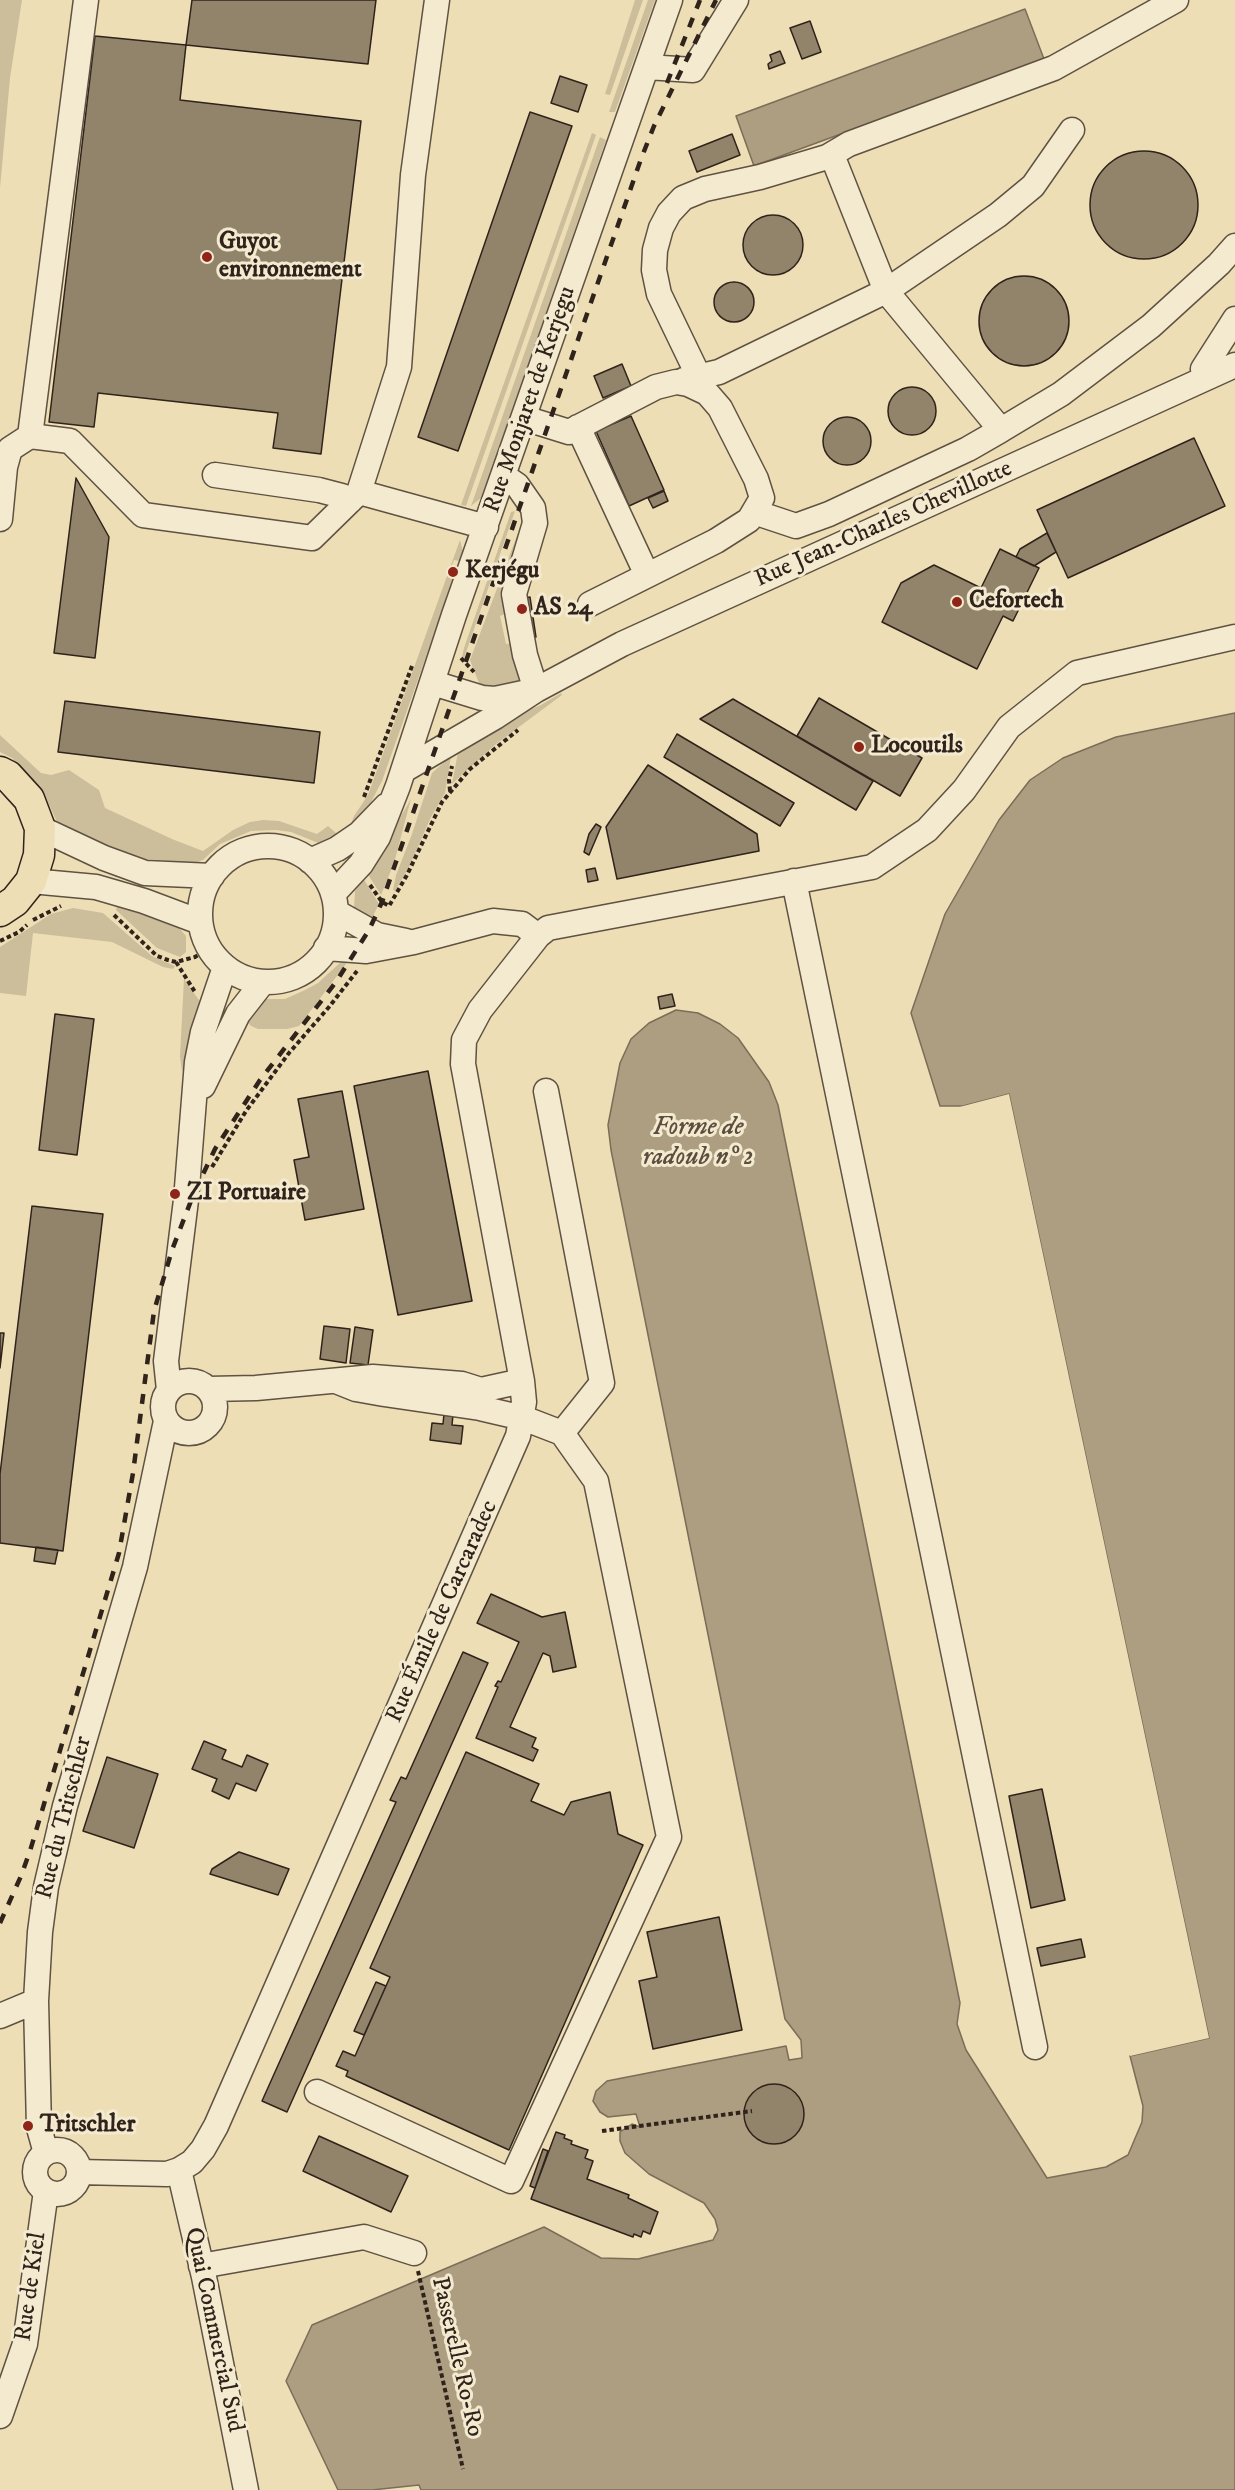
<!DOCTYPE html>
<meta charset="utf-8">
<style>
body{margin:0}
canvas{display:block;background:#eddeb5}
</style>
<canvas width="1235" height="2490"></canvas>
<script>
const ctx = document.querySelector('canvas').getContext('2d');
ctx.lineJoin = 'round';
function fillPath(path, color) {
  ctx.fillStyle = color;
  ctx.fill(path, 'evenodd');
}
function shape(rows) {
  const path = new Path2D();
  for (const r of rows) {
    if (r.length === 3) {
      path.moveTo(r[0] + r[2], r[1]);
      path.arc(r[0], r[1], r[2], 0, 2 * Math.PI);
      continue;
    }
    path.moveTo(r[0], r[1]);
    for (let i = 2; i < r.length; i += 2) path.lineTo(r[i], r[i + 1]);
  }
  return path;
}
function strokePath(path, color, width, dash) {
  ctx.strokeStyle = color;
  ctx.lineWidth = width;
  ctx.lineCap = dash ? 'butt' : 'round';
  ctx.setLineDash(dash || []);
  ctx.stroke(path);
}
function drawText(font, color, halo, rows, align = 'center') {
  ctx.font = font + ' "IM FELL DW Pica",serif';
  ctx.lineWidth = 6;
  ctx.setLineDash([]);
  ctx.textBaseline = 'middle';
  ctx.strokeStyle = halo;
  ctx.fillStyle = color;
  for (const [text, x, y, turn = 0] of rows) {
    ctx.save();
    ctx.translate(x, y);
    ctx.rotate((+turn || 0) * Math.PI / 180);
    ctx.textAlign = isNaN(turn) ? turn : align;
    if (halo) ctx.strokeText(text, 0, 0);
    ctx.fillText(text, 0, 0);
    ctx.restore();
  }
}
fillPath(shape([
 [0,0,22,0,10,78,0,188],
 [635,0,643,0,610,95,605,94],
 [648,0,655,0,615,112,609,112],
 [592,133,596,135,466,506,461,505],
 [600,137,606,140,490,474,481,498,471,506],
 [515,511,464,658,462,657,464,648,511,512],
 [524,517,520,537,500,595,510,612,500,616,506,644,515,643,522,678,519,685,508,690,481,688,470,660],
 [460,540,463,552,459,561,454,560,449,573,454,574,438,623,382,781,369,806,350,826,354,816,368,795],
 [561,693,562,695,496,744,452,784,458,752,516,716,541,705],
 [0,735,41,773,51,775,69,770,99,790,105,808,172,839,203,851,233,830,250,822,263,820,279,821,317,834,328,826,337,834,321,844,291,832,276,830,251,831,220,844,203,860,195,863,134,858,71,832,57,822,41,787,12,758,0,752],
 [451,756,445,793,431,817,409,867,395,891,393,890,396,875,412,834,432,773],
 [411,799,394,863,381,895,367,873],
 [363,878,379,904,370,922,354,908,355,891],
 [117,905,179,928,186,936,186,952,180,957,157,948,116,910],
 [73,908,103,913,152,956,175,966,173,969,163,967,112,942,33,933,26,996,0,993,0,947,51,914],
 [349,960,299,1026,287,1029,258,1029,251,1026,245,1019,262,999,285,999,305,990,318,983,342,961],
 [184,979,204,1007,182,1072,180,1056]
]), '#cdbe9b');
const water = shape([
 [1025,9,1044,59,754,166,736,116,1025,9],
 [1235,713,1235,2490,421,2490,419,2485,372,2490,338,2490,286,2381,312,2325,544,2227,601,2258,638,2259,713,2240,718,2230,715,2219,704,2203,649,2174,625,2153,620,2141,620,2132,632,2124,640,2127,636,2114,608,2117,600,2112,593,2101,596,2091,607,2081,786,2046,789,2060,802,2058,801,2040,785,2019,611,1150,608,1125,620,1063,631,1039,649,1023,676,1010,698,1013,720,1024,738,1038,769,1082,778,1105,960,2003,957,2024,966,2050,1047,2178,1106,2167,1128,2155,1142,2122,1143,2106,1130,2056,1209,2038,1009,1094,963,1106,940,1106,911,1013,945,914,999,820,1030,780,1063,758,1116,737,1235,713]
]);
fillPath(water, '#ad9e81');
strokePath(water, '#7b6d58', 1.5);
fillPath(shape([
 [1009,1094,1209,2038,1130,2056,1130,2053,1205,2036,1006,1098,963,1109,952,1109]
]), '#eddeb5');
const building = shape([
 [192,0,376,0,368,64,186,45,192,0],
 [810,21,821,52,802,59,790,28,810,21],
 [95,36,186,45,180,100,361,121,321,454,273,448,278,413,98,393,94,427,49,422,95,36],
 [780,51,785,63,769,69,768,64,772,61,770,55,780,51],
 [560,76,587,85,578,112,551,103,560,76],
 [530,112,572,126,458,451,418,437,530,112],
 [732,134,740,155,697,172,689,151,732,134],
 [1144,205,54],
 [773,245,30],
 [1024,321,45],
 [734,302,20],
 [622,364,631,386,603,398,594,376,622,364],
 [912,411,24],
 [631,416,664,490,629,506,596,431,631,416],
 [847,441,24],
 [1194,438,1225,506,1068,578,1037,510,1194,438],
 [76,478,109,537,95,658,54,653,76,478],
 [664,491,668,501,653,508,648,498,664,491],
 [1047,533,1056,552,1034,566,1016,557,1020,549,1047,533],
 [1000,549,1039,568,1013,621,1003,616,977,669,882,622,901,583,934,565,981,588,1000,549],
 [530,597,536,637,526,638,520,598,530,597],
 [819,698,922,758,900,796,797,736,819,698],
 [733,699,873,781,856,810,700,719,733,699],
 [65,701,320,732,314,783,58,752,65,701],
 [677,734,794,803,780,826,664,757,677,734],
 [648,765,757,834,759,851,617,879,606,827,648,765],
 [596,824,601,827,589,855,584,852,589,834,596,824],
 [595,868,598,880,588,882,586,870,595,868],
 [672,994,675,1006,660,1009,658,997,672,994],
 [55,1014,94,1019,77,1155,39,1150,55,1014],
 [428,1071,472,1301,398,1315,354,1086,428,1071],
 [342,1091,364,1209,305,1220,294,1160,309,1157,298,1099,342,1091],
 [32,1206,103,1214,63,1551,0,1543,0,1474,32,1206],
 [324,1326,350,1329,346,1363,320,1359,324,1326],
 [355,1327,373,1330,368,1365,350,1363,355,1327],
 [0,1333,4,1333,0,1368,0,1333],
 [444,1414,453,1415,452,1425,463,1426,461,1444,430,1440,432,1423,443,1424,444,1414],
 [36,1547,58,1550,55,1564,34,1561,36,1547],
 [491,1594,542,1617,565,1612,576,1667,553,1672,550,1656,543,1653,510,1727,536,1738,532,1747,538,1750,533,1761,476,1738,498,1687,495,1686,498,1681,501,1682,519,1642,477,1623,491,1594],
 [463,1652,488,1663,287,2112,262,2101,396,1802,390,1800,401,1777,406,1779,463,1652],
 [204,1741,226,1750,222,1759,242,1767,247,1755,268,1764,256,1791,236,1783,229,1799,212,1791,217,1779,192,1769,204,1741],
 [466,1752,539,1784,531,1801,564,1815,571,1802,610,1792,618,1834,643,1845,509,2150,346,2076,348,2071,336,2066,343,2051,355,2056,390,1977,370,1968,466,1752],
 [107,1757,158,1774,134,1848,83,1831,107,1757],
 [1042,1789,1065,1900,1031,1908,1009,1796,1042,1789],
 [239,1852,289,1869,278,1895,210,1874,212,1869,239,1852],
 [719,1917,742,2030,653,2049,639,1981,657,1977,647,1932,719,1917],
 [1081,1939,1085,1957,1041,1966,1037,1948,1081,1939],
 [376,1982,386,1986,364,2035,354,2031,376,1982],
 [774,2114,30],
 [556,2132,565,2135,564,2138,572,2141,571,2144,588,2150,585,2158,593,2161,587,2179,629,2195,628,2198,658,2212,650,2234,643,2231,641,2237,634,2234,633,2237,531,2199,556,2132],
 [319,2136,408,2176,391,2212,303,2171,319,2136],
 [543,2149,548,2151,535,2188,530,2186,543,2149]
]);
fillPath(building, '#92846b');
strokePath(building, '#30231b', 1.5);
const minor = shape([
 [647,67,693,70,736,0],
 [832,155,886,291,1001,430,1061,394,1151,326,1219,264,1235,246],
 [699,377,659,294,654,270,655,250,661,228,669,213,683,198,705,189,760,177,827,157,849,144,1054,68,1176,0],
 [1206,378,1203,369,1235,319],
 [684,380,719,372,886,291,998,215,1033,186,1072,130],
 [524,418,569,432,656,387,676,382,688,384,707,393,720,408,756,479,762,498,749,520,716,541,590,604],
 [578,427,647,575],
 [30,436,86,0],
 [215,475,319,490,342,496,350,501],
 [504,476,517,485,533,508,535,523,514,594,525,655,536,690],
 [359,492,486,527],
 [754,512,796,526,829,514,968,449,1001,430],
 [0,519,5,467,10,449,30,436,70,441,143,515,312,538,359,492,399,367,413,175,437,0],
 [433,683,482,698,495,699,523,693],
 [404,770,495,717,536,690,622,644,1235,365],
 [40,828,104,858,145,873,212,876],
 [268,914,68],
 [310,861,337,849,359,834,386,806],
 [31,881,96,887,144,901,200,922],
 [794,881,1035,2047],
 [333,894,361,864,378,837,398,786,454,615,670,0],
 [336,912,377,935,406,941],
 [326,948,366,951,414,942,493,921,522,924,538,936],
 [203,1086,238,1014,263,982],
 [546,1091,602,1383,562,1433],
 [189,1407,26],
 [209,1389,256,1388,373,1377,462,1384,481,1390,522,1381],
 [169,1390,166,1361,186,1200,197,1062,203,1032,225,967],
 [0,2016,36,2001],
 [317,2092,511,2181,669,1837,596,1481,562,1433,523,1418,480,1408,384,1394,356,1389,336,1381],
 [57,2172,22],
 [46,2153,39,2128,36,2001,40,1932,46,1887,65,1806,135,1567,166,1421],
 [179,2170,204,2277,246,2490],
 [79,2172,167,2174,179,2170,192,2162,203,2149,216,2126,518,1436,524,1402,522,1381,463,1064,464,1040,480,1010,538,936,548,928,872,867,927,830,964,790,1009,727,1077,673,1235,637],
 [201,2266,364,2237,414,2253],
 [0,2416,25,2344,46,2191]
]);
const major = shape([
 [0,772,8,776,29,799,40,828,39,855,31,881,15,901,0,911]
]);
strokePath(minor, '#5f5242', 27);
strokePath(major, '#30231b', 33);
strokePath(shape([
 [461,658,474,672],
 [450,791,449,780,452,766],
 [364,797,412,666],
 [370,885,382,902,389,906,407,875,442,802,470,769,518,730],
 [114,915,157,956,168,960,176,962,195,957,209,948],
 [33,920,61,906],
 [0,941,19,932,27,925],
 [176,962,195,992],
 [212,1167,246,1111,289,1053,329,1007,357,971],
 [602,2131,752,2111],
 [418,2271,463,2469]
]), '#30231b', 4, [4.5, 3]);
strokePath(minor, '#f3eacf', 24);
strokePath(major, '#eddeb5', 30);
strokePath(shape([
 [667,83,700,0],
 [0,1923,21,1876,30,1851,119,1553,133,1473,154,1311,172,1250,194,1193,215,1149,260,1080,336,982,369,930,382,902,641,159,654,126,716,0]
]), '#30231b', 4.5, [10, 10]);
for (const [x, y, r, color] of [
 [207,257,6,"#8f2418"],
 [453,572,6,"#8f2418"],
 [957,602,6,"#8f2418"],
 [522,609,6,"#8f2418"],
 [859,747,6,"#8f2418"],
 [175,1194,6,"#8f2418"],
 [28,2126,6,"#8f2418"]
]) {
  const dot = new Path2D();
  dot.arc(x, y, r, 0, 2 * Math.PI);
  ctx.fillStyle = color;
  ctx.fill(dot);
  strokePath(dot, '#f3eacf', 2);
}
drawText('bold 24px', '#30231b', '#f3eacf', [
 ["Guyot",219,243],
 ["environnement",219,271],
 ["Kerjégu",465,572],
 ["Cefortech",969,602],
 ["AS 24",534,609],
 ["Locoutils",871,747],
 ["ZI Portuaire",187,1194],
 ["Tritschler",40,2126]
], 'left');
drawText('24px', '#30231b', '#f3eacf', [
 ["Rue Monjaret de Kerjegu",531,400,-71],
 ["Rue Jean-Charles Chevillotte",884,525,-24],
 ["Rue Émile de Carcaradec",443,1612,-66],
 ["Rue du Tritschler",65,1818,-76],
 ["Rue de Kiel",32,2287,-82],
 ["Quai Commercial Sud",213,2330,78],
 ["Passerelle Ro-Ro",456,2357,77]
]);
drawText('italic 26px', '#5c4e3f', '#f3eacf', [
 ["Forme de",698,1129],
 ["radoub nº 2",698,1159]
]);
</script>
